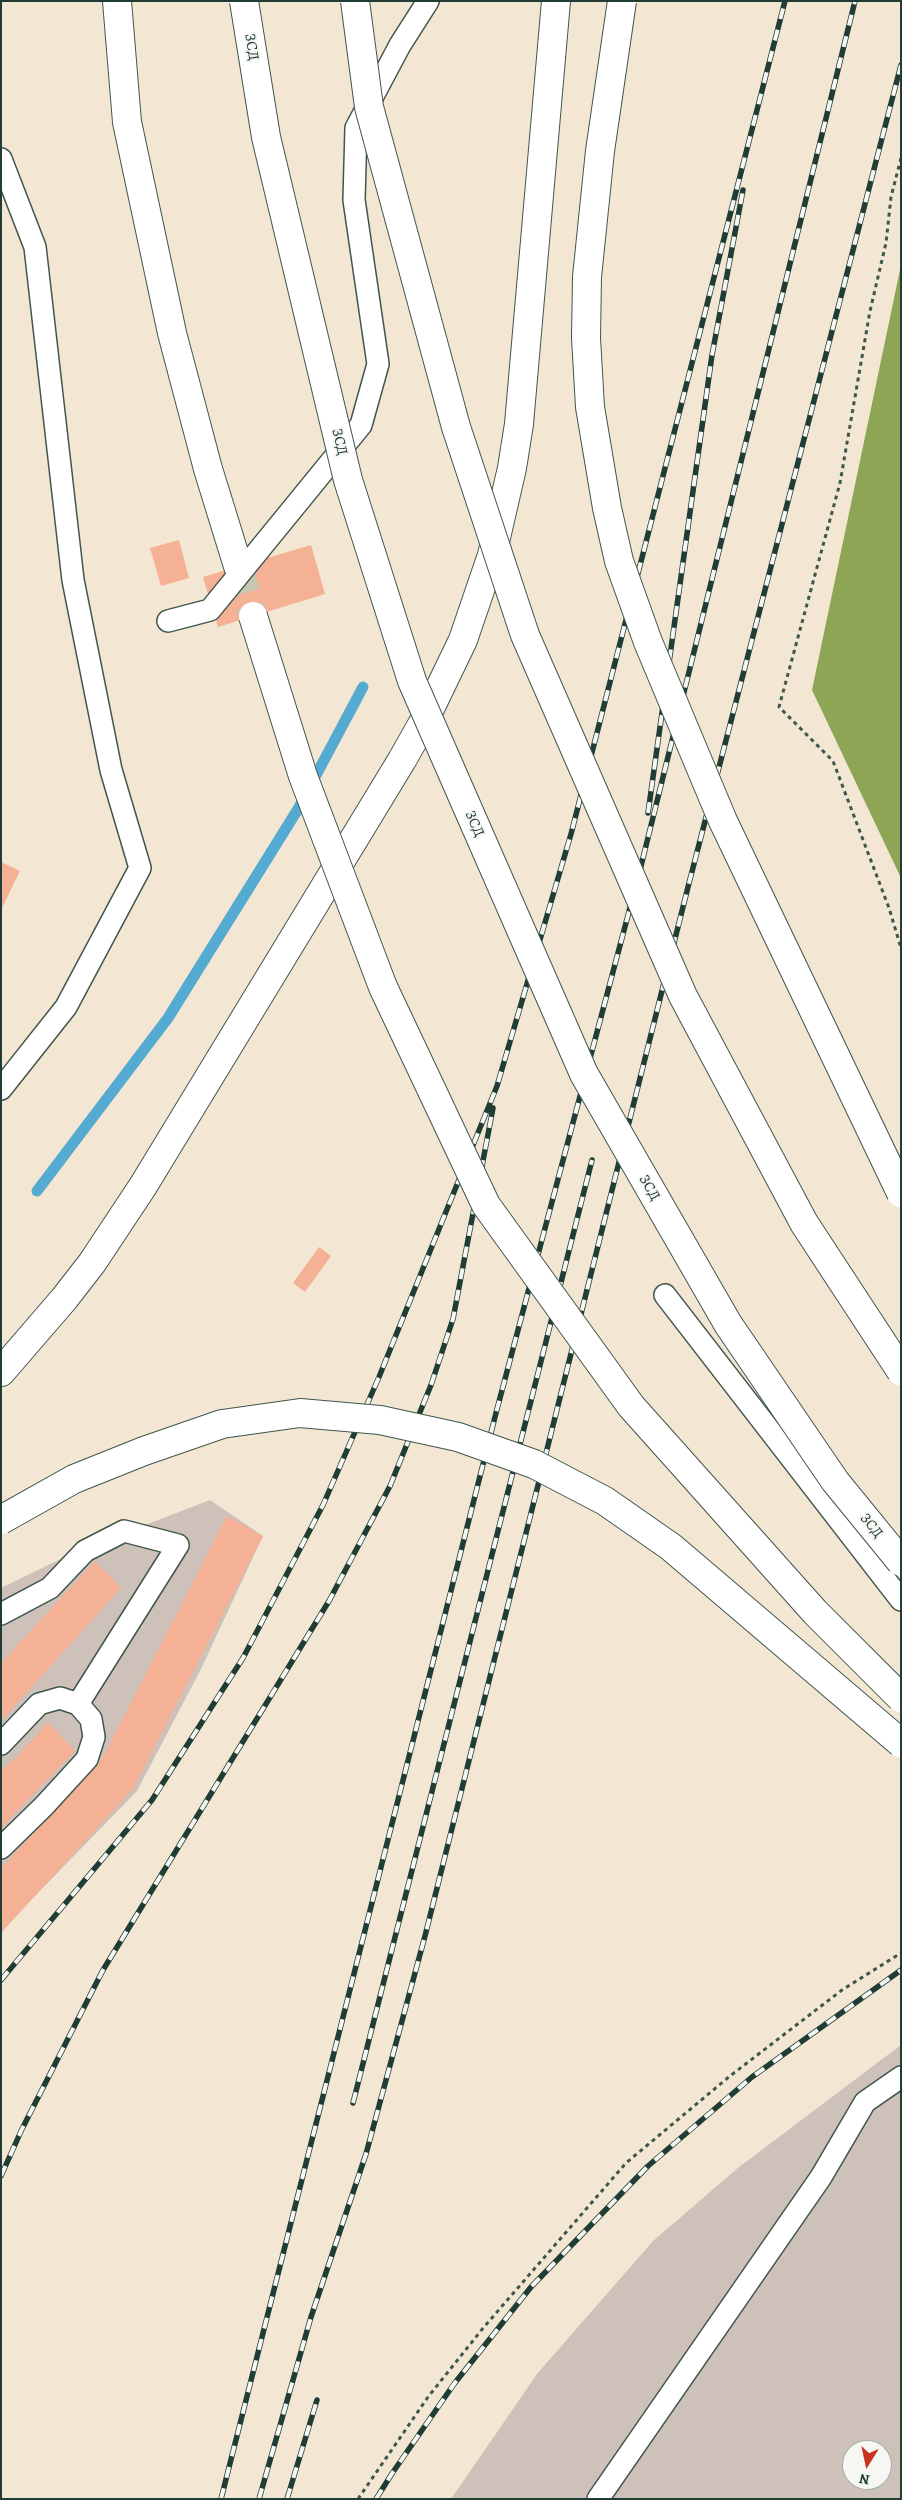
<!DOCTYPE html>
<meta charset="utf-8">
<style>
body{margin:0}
#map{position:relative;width:902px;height:2500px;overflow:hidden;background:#f3e7d3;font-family:Alegreya,serif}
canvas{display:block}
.frame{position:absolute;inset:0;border:2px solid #1f3d34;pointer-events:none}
.north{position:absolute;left:842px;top:2440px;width:50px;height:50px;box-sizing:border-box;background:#f6f6f2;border:1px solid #a0aca6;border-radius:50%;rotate:190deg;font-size:14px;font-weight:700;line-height:20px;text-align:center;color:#1f3d34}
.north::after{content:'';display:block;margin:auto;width:18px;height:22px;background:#c8321e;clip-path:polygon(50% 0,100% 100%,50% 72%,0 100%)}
</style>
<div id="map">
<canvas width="902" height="2500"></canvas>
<div class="frame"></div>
<div class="north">N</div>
</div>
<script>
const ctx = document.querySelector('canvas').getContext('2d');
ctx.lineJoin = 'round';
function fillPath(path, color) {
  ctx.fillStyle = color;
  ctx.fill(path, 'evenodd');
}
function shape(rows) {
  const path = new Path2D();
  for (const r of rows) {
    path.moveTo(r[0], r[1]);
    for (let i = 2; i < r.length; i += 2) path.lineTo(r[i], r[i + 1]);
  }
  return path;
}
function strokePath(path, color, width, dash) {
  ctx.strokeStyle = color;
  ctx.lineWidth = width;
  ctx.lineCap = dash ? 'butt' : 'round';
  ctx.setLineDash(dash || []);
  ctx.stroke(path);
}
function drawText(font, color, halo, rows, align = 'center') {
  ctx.font = font + ' Alegreya,serif';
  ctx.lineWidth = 4;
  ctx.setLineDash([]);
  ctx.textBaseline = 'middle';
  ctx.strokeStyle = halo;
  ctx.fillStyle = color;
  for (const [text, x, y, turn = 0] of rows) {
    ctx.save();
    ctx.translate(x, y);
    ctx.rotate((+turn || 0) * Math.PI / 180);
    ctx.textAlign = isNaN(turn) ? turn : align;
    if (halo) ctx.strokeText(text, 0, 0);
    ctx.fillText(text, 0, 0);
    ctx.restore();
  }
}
fillPath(shape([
 [210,1500,263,1536,201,1669,137,1791,1,1931,1,1588,75,1552],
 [901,2045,901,2499,451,2499,537,2374,653,2241,739,2167],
 [852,2450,882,2450,882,2480,852,2480]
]), '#cec1ba');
fillPath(shape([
 [901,265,901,878,812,690]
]), '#8ea556');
strokePath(shape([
 [37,1191,168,1018,298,809,363,687]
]), '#54aad0', 11);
fillPath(shape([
 [179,540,189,578,161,586,150,548],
 [311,545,325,594,218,627,203,577],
 [1,862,20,871,1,910],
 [319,1247,331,1256,305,1292,293,1283],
 [227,1516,263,1536,133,1789,1,1933,1,1868,102,1759],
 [95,1561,121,1588,1,1721,1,1663],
 [48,1722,75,1751,1,1828,1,1770,16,1758]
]), '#f5b195');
strokePath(shape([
 [238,566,253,616]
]), '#c9c5b3', 28, [28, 14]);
const service = shape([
 [1,159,35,247,73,580,111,770,140,868,66,1007,1,1089],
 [168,621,210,610,361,425,378,364,354,200,356,128,400,45,428,1],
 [665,1295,901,1600],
 [1,1614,50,1588,85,1551,124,1531,178,1545,78,1704],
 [1,1744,39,1704,60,1698,78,1704,91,1719,94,1737,87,1759,44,1806,1,1848],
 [598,2499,821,2177,865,2102,901,2077]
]);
const primary = shape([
 [117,1,127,122,172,333,208,469,238,566],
 [1,1372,64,1299,92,1263,143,1186,402,760,424,721,463,640,492,555,512,468,519,424,556,1]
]);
strokePath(service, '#3f564c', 24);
strokePath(primary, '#3f564c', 30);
strokePath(shape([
 [901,158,891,197,886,243,870,311,840,483,779,707,833,761,889,908,901,948],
 [358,2499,428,2397,484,2327,626,2163,730,2076,842,1990,901,1953]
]), '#3f564c', 3, [4, 4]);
strokePath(service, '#fff', 21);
strokePath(primary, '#fff', 28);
const rail = shape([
 [648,813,712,355,743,190],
 [1,1980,152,1800,243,1658,323,1505,379,1377,497,1086,571,834,785,1],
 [353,2103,592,1160],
 [1,2176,22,2129,103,1970,329,1601,390,1486,431,1385,453,1319,493,1108],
 [221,2499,496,1413,640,870,855,1],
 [259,2499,311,2317,366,2154,425,1936,688,887,901,65],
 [287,2499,317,2400],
 [376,2499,393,2472,454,2384,531,2287,648,2166,752,2077,901,1970]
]);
strokePath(rail, '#1f3d34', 5.5);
strokePath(rail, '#f6f6f2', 4, [11]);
const primaryBridge = shape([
 [622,1,600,151,587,277,586,338,590,407,607,508,619,561,648,642,723,821,901,1193],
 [253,616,303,776,383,987,486,1205,631,1406,815,1612,901,1698],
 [1,1520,74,1479,144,1451,222,1424,300,1413,380,1420,458,1437,534,1464,605,1501,671,1547,901,1743]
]);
const motorwayBridge = shape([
 [244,1,266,137,348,480,412,681,584,1074,728,1324,835,1481,901,1562],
 [355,1,369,107,456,427,525,635,683,996,804,1223,901,1371]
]);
strokePath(primaryBridge, '#3f564c', 30, []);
strokePath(motorwayBridge, '#3f564c', 30, []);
strokePath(primaryBridge, '#fff', 28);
strokePath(motorwayBridge, '#fff', 28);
drawText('15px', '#1f3d34', '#f6f6f2', [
 ["ЗСД",251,47,81],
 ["ЗСД",339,442,77],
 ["ЗСД",474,824,66],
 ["ЗСД",649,1188,60],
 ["ЗСД",871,1526,51]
]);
</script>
